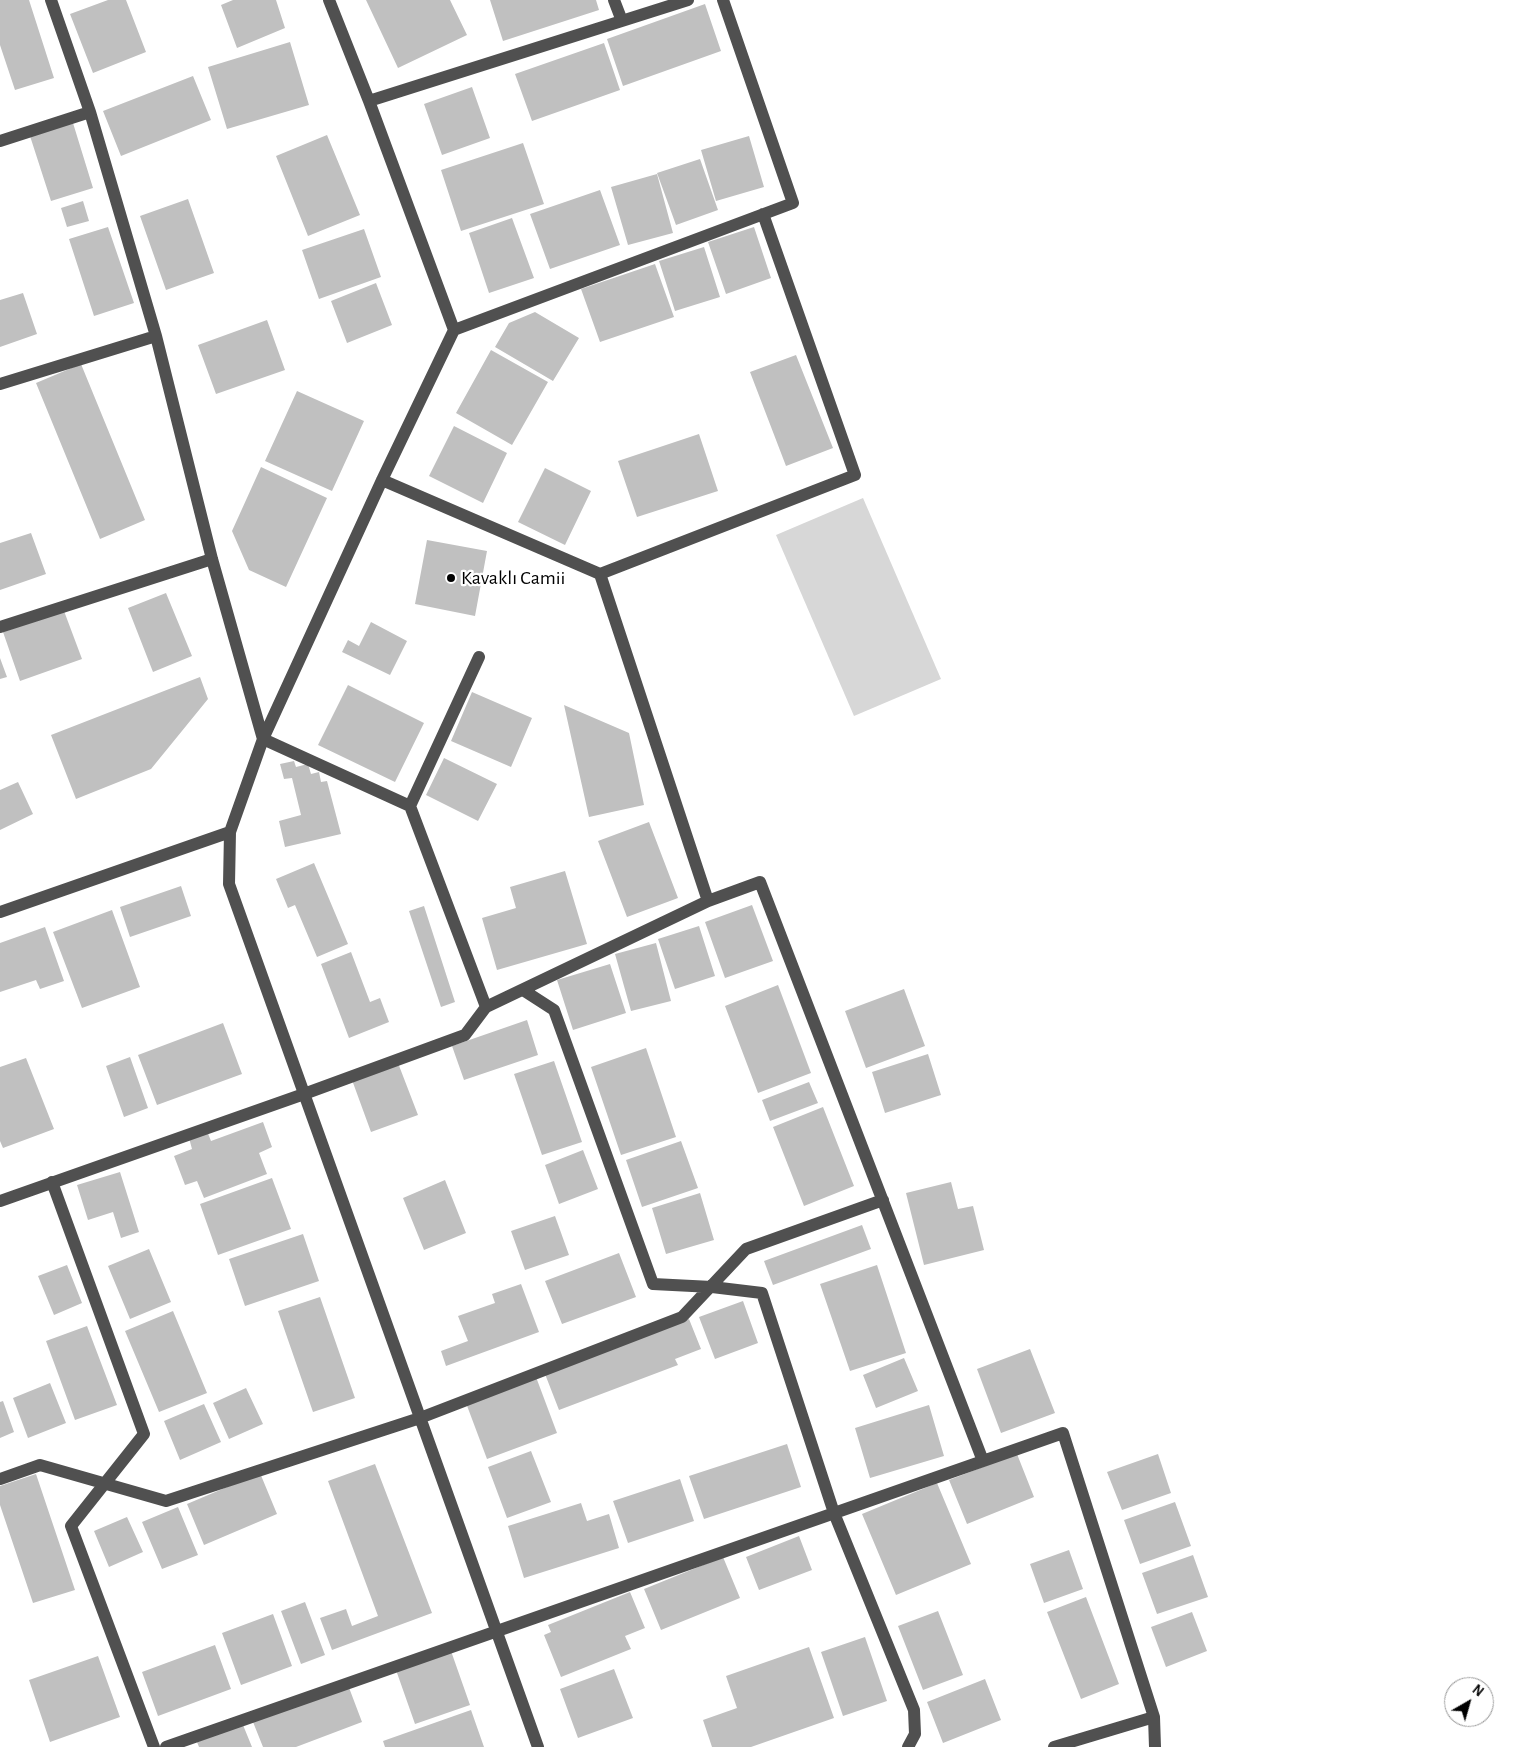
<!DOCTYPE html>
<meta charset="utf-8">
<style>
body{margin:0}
#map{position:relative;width:1514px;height:1747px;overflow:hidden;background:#fff;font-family:"Alegreya Sans",sans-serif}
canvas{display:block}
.north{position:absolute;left:1444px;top:1677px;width:50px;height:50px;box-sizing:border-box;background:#fff;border:1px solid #999;border-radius:50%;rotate:38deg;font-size:14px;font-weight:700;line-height:20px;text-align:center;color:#000}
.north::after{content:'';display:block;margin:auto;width:18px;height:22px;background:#000;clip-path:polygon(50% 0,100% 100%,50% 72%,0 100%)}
</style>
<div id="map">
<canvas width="1514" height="1747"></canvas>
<div class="north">N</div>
</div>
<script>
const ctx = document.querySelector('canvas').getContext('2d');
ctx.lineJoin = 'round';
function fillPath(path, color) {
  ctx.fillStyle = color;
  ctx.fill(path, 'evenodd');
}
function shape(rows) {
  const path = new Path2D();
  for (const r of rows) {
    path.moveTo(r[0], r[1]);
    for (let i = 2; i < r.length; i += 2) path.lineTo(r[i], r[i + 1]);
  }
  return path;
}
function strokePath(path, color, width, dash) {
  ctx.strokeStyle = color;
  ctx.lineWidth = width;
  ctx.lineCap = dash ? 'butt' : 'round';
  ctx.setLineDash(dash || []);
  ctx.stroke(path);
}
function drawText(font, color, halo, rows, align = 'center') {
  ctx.font = font + ' "Alegreya Sans",sans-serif';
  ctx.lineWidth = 4.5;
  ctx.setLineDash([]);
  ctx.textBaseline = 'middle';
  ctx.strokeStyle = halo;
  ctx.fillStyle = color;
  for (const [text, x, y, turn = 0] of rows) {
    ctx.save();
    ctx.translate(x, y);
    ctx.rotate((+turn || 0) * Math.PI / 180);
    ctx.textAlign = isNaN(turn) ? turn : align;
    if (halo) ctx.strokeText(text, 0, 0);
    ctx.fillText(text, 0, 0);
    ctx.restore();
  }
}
fillPath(shape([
 [863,498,941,679,854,716,776,535]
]), '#d7d7d7');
fillPath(shape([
 [0,0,29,0,54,78,15,90,0,45],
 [108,0,126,0,146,52,93,73,70,14],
 [233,0,276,0,285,28,237,48,221,5],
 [366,0,450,0,467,35,398,68],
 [490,0,596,0,599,10,503,41],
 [705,4,721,51,623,86,607,39],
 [290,42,309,105,227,129,208,67],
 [604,43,620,90,532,121,515,74],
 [193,76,211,120,121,156,103,111],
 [472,87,490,138,442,155,424,104],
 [73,123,93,188,51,201,30,136],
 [327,135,360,215,308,236,276,156],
 [749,136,764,187,716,201,701,150],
 [523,143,544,204,461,231,441,170],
 [700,159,718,210,676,225,657,173],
 [657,174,673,233,628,245,611,187],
 [600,190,620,245,550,269,530,214],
 [188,199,214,273,166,290,140,216],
 [83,201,89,221,67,227,61,208],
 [512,218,534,278,489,293,469,233],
 [108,227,134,303,94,316,69,239],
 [754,227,771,278,726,294,708,242],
 [364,229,381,277,319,299,302,250],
 [704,247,720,297,675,311,659,261],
 [655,264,674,317,600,342,581,289],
 [376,283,392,325,347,343,331,301],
 [23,293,37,334,0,347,0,300],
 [535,312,579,338,553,381,495,347,509,323],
 [267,320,285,370,216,394,198,345],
 [491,350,548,382,512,445,456,413],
 [796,355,833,448,786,466,750,372],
 [81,364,145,520,100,539,36,383],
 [297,391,364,421,332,491,265,461],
 [454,426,507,453,483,503,429,476],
 [699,434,718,491,637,517,618,461],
 [261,467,327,498,286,587,249,570,232,531],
 [545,468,591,491,565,545,518,522],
 [31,533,46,574,0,590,0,543],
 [427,540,487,551,475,616,415,604],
 [166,593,192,656,153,672,128,608],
 [64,611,82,659,20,681,3,632],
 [371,622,407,641,390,675,342,652,348,640,359,646],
 [0,658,7,677,0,679],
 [200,677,208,699,151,769,76,799,51,735],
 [348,685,424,723,395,782,318,745],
 [472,692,532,718,511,767,451,741],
 [564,705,629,733,644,805,589,817],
 [444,758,497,784,478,821,426,795],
 [294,761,296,767,308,764,311,774,319,772,321,782,327,781,341,834,285,847,279,821,301,815,292,778,284,779,280,764],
 [18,782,33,814,0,830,0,790],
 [649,822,678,898,627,917,598,841],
 [314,863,348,944,317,957,295,905,288,908,276,879],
 [565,871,587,944,497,970,482,918,516,908,510,887],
 [181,886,191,916,130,937,120,907],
 [752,905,773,961,725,978,705,922],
 [424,906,455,1002,441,1007,409,911],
 [112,910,140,987,82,1008,53,932],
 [699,926,715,976,675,989,658,939],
 [45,927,64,981,40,989,36,980,0,992,0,943],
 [656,943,671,1001,631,1011,615,954],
 [351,952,370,1002,380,998,389,1022,349,1038,321,964],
 [610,964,626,1013,573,1030,557,980],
 [778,985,811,1073,758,1093,725,1006],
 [904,989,925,1046,866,1068,845,1011],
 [527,1020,538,1055,464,1080,452,1046],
 [223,1023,242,1074,157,1105,138,1055],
 [646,1048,676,1137,621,1155,591,1067],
 [928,1054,941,1095,885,1113,872,1072],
 [130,1057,148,1108,124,1117,106,1066],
 [26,1058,54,1129,3,1148,0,1141,0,1067],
 [554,1061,582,1142,542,1155,514,1074],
 [398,1063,418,1115,371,1132,352,1080],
 [809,1082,818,1103,770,1121,762,1100],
 [823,1107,854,1186,804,1206,773,1127],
 [263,1122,272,1147,259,1153,267,1174,204,1198,197,1181,185,1185,174,1156,192,1149,189,1138,207,1131,211,1141],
 [681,1141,698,1188,642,1207,626,1160],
 [583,1150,598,1189,559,1204,545,1165],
 [120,1172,139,1232,121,1238,113,1212,88,1220,77,1185],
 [272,1178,291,1229,218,1255,200,1204],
 [445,1180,466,1233,424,1250,403,1198],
 [951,1182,958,1209,973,1206,984,1250,924,1265,906,1193],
 [700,1193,714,1240,666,1254,652,1208],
 [555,1216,569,1255,525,1270,511,1231],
 [862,1225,871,1249,773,1285,764,1261],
 [303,1234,319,1281,245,1306,229,1259],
 [149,1249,171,1302,130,1319,108,1266],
 [619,1253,636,1297,562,1324,545,1281],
 [67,1265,82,1303,54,1315,38,1276],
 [877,1265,906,1353,850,1371,820,1284],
 [521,1284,539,1332,446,1366,441,1351,468,1341,458,1316,495,1303,492,1294],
 [320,1297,355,1398,313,1412,278,1311],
 [743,1301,758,1343,715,1359,699,1317],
 [173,1311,207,1393,159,1412,125,1331],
 [689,1319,701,1349,675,1359,678,1365,559,1410,545,1374],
 [87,1326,117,1405,75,1420,46,1341],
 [1030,1349,1055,1413,1001,1433,977,1369],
 [904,1358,918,1391,876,1408,863,1375],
 [536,1377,557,1433,487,1459,466,1403],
 [50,1383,66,1423,28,1438,13,1398],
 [246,1388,263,1424,229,1439,213,1403],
 [3,1401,14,1432,0,1438,0,1402],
 [204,1404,221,1442,180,1460,164,1421],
 [929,1405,944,1456,870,1478,855,1428],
 [787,1444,801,1487,704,1519,689,1476],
 [531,1451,551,1502,507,1518,488,1467],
 [1017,1454,1034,1497,967,1524,949,1480],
 [1158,1454,1171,1493,1122,1510,1107,1472],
 [375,1464,432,1613,332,1650,320,1618,346,1609,352,1626,378,1616,328,1481],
 [260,1473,277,1514,204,1545,187,1504],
 [36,1474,75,1590,33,1603,0,1505,0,1486],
 [680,1479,694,1521,628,1543,613,1501],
 [937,1483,971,1564,896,1595,862,1514],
 [1175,1502,1191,1546,1140,1564,1124,1520],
 [581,1503,587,1521,609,1514,619,1548,524,1578,508,1526],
 [178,1507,198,1555,162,1569,142,1522],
 [127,1517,143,1552,109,1567,94,1531],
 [799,1536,812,1570,759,1590,746,1557],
 [1069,1550,1083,1589,1044,1603,1030,1564],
 [1193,1555,1208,1597,1157,1614,1142,1573],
 [723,1557,740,1598,661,1630,644,1589],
 [630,1592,645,1628,625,1636,631,1649,561,1677,544,1635,551,1632,548,1625],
 [1086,1597,1119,1684,1081,1699,1047,1612],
 [305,1602,325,1655,301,1664,281,1611],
 [938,1611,963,1675,923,1690,898,1626],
 [1192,1612,1207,1651,1166,1667,1151,1627],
 [273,1614,292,1666,241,1685,222,1633],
 [865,1637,887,1701,843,1716,821,1652],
 [215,1645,231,1689,158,1716,142,1672],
 [809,1647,834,1718,751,1747,712,1747,703,1720,737,1708,726,1676],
 [451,1651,470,1705,415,1724,396,1670],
 [98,1656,120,1717,50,1742,29,1680],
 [614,1669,633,1718,578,1738,560,1689],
 [985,1679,1001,1720,943,1743,927,1702],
 [348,1685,362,1722,296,1747,263,1747,253,1722],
 [471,1710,484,1747,385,1747,383,1741],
 [243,1725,252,1747,199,1747,197,1742]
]), '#c0c0c0');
strokePath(shape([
 [51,0,90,112,156,336,212,559,263,739,410,806,486,1007],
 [329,0,369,101,454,330,382,480,263,739,230,832,229,884,538,1747],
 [614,0,622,21],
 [369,101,688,0],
 [0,141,90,112],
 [454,330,793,203,723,0],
 [0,384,156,336],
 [382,480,600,574,855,475,763,214],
 [600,574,708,901],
 [0,627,212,559],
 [410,806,479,657],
 [0,912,230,832],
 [523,990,554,1010,653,1284,712,1287,762,1293,834,1513,914,1710,915,1734,908,1747],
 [52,1182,144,1434,71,1526,154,1747],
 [0,1201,304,1094,465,1035,486,1007,708,901,760,882,983,1461],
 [0,1479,40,1465,166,1501,420,1418,682,1317,746,1249,883,1200],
 [166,1747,1063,1433,1154,1717,1155,1747],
 [1054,1747,1154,1717]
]), '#505050', 12);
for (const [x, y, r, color] of [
 [451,578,5,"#000"]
]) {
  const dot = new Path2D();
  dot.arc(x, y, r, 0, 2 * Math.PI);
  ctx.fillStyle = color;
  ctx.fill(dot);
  strokePath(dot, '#fff', 2);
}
drawText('20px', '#000', '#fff', [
 ["Kavaklı Camii",461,578]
], 'left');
</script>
